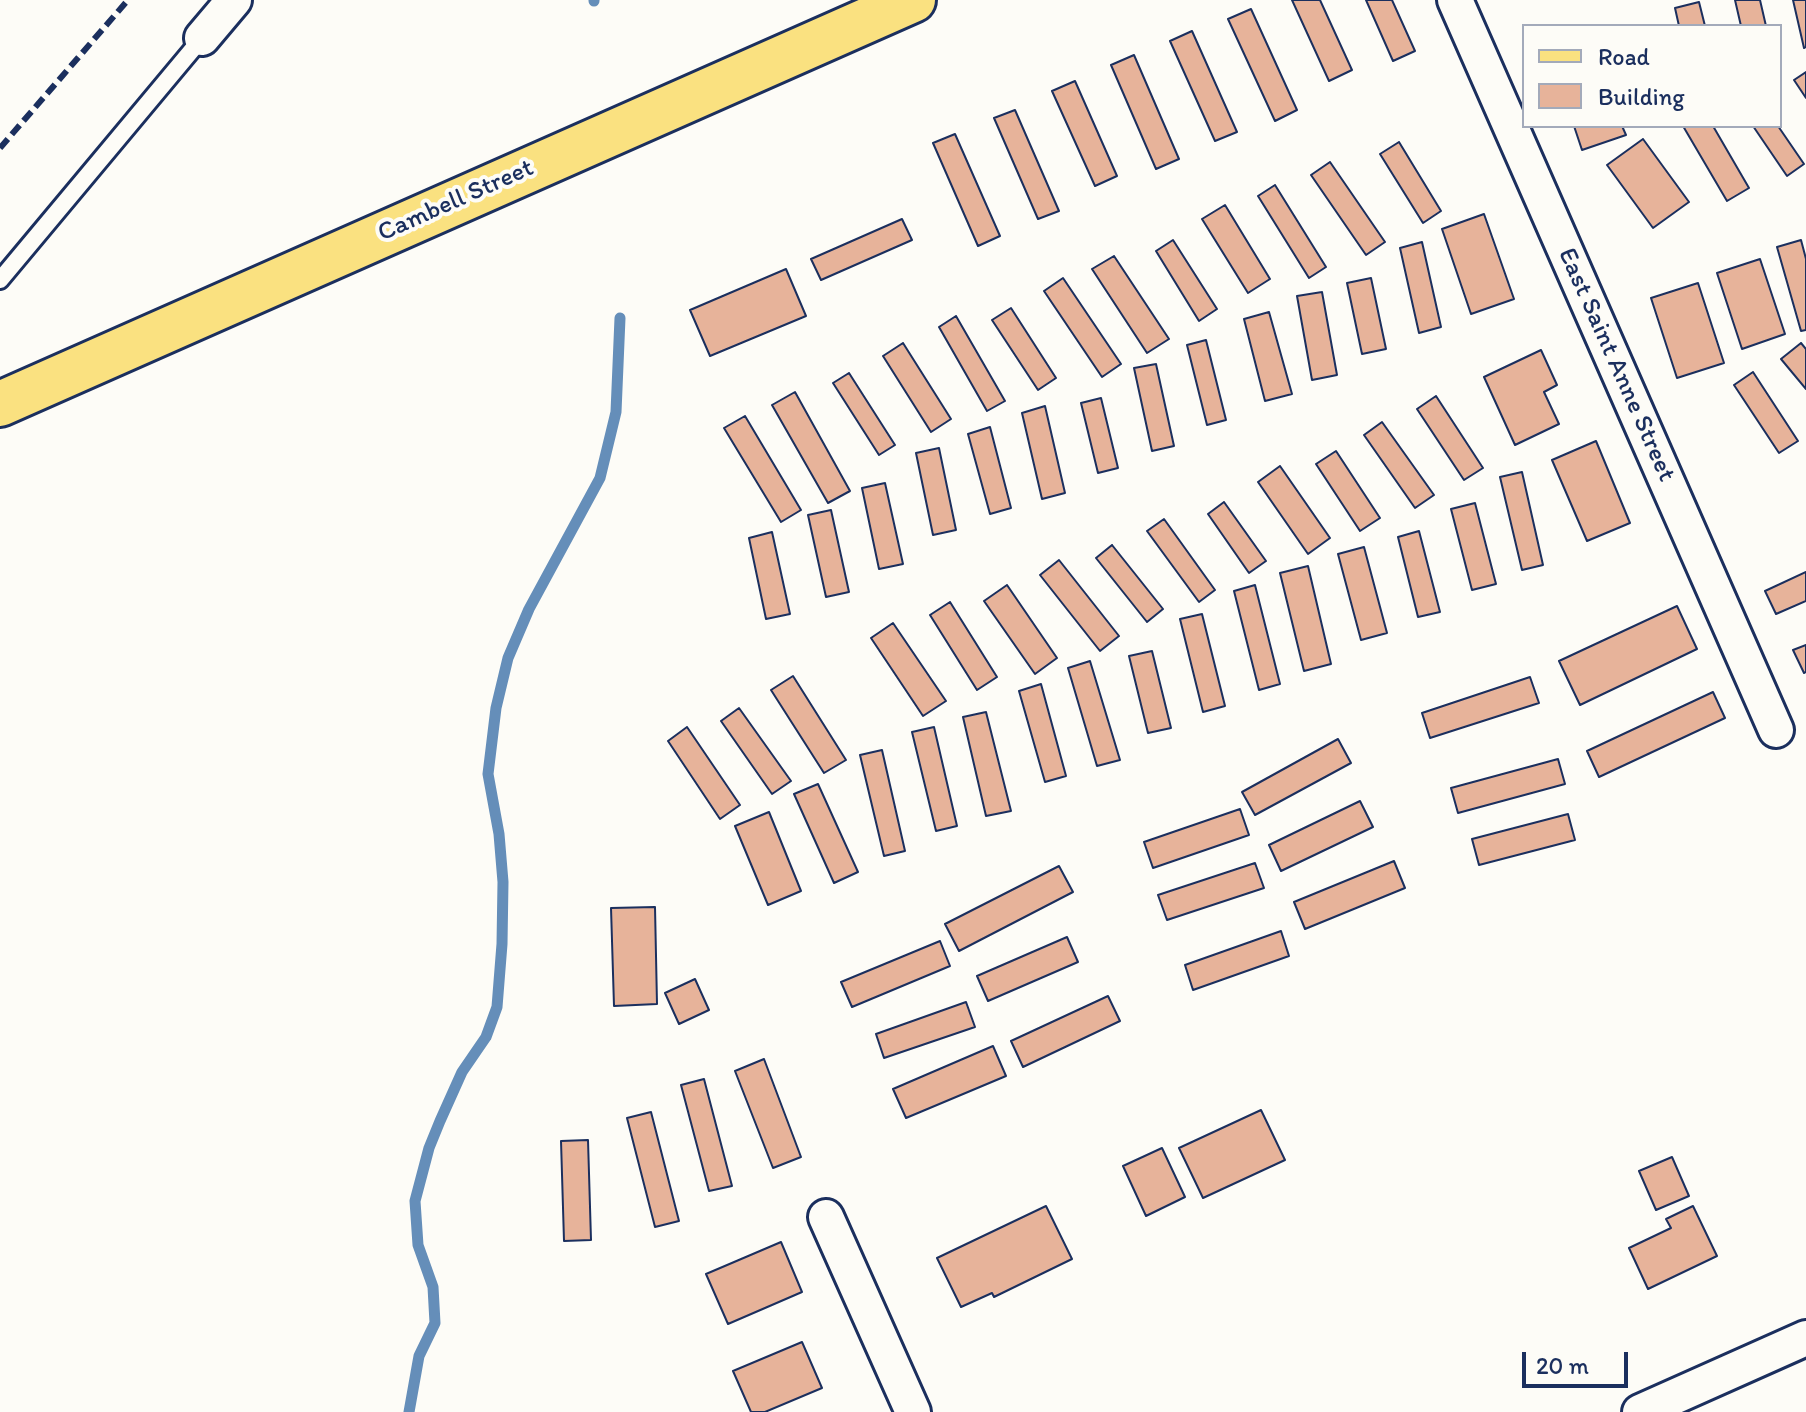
<!DOCTYPE html>
<style>
body{margin:0}
#map{position:relative;width:1806px;height:1412px;overflow:hidden;background:#fdfcf7;font-family:Itim,sans-serif}
canvas{display:block}
.legend{position:absolute;left:1522px;top:24px;width:260px;height:104px;box-sizing:border-box;background:#fdfcf7;border:2px solid #a3aaba;margin:0;padding:10px 14px;list-style:none;font-size:24px;color:#1b2f5e}
.legend li{display:flex;align-items:center;gap:16px;height:40px}
.legend b{width:40px;border:2px solid #a3aaba}
.scale{position:absolute;left:1522px;top:1352px;width:106px;height:36px;box-sizing:border-box;border:4px solid #1b2f5e;border-top:0;padding-left:10px;font-size:24px;line-height:28px;white-space:nowrap;color:#1b2f5e;-webkit-text-stroke:6px #fdfcf7;paint-order:stroke}
</style>
<div id="map">
<canvas width="1806" height="1412"></canvas>
<ul class="legend">
<li><b style="height:10px;background:#fae180"></b>Road</li>
<li><b style="height:22px;background:#e7b39a"></b>Building</li>
</ul>
<div class="scale">20 m</div>
</div>
<script>
const ctx = document.querySelector('canvas').getContext('2d');
ctx.lineJoin = 'round';
function shape(rows) {
  const path = new Path2D();
  for (const r of rows) {
    path.moveTo(r[0], r[1]);
    for (let i = 2; i < r.length; i += 2) path.lineTo(r[i], r[i + 1]);
  }
  return path;
}
function strokePath(path, color, width, dash) {
  ctx.strokeStyle = color;
  ctx.lineWidth = width;
  ctx.lineCap = dash ? 'butt' : 'round';
  ctx.setLineDash(dash || []);
  ctx.stroke(path);
}
function fillPath(path, color) {
  ctx.fillStyle = color;
  ctx.fill(path, 'evenodd');
}
function drawText(font, color, halo, rows, align = 'center') {
  ctx.font = font + ' Itim,sans-serif';
  ctx.lineWidth = 8;
  ctx.setLineDash([]);
  ctx.textBaseline = 'middle';
  ctx.strokeStyle = halo;
  ctx.fillStyle = color;
  for (const [text, x, y, turn = 0] of rows) {
    ctx.save();
    ctx.translate(x, y);
    ctx.rotate((+turn || 0) * Math.PI / 180);
    ctx.textAlign = isNaN(turn) ? turn : align;
    if (halo) ctx.strokeText(text, 0, 0);
    ctx.fillText(text, 0, 0);
    ctx.restore();
  }
}
strokePath(shape([
 [594,0,594,1],
 [409,1412,419,1356,435,1323,433,1287,418,1245,415,1201,429,1148,440,1121,462,1072,486,1037,497,1007,502,944,503,882,499,834,488,774,496,708,508,658,529,609,600,478,616,412,620,318]
]), '#658eb9', 11);
const building = shape([
 [1292,0,1320,0,1352,70,1329,81,1292,0],
 [1366,0,1392,0,1415,51,1393,61,1366,0],
 [1735,0,1760,0,1766,26,1741,26,1735,0],
 [1793,0,1806,0,1806,47,1804,48,1793,0],
 [1699,2,1705,26,1679,26,1675,8,1699,2],
 [1251,9,1297,110,1275,121,1228,19,1251,9],
 [1192,31,1237,132,1215,141,1170,41,1192,31],
 [1134,55,1179,159,1156,169,1111,65,1134,55],
 [1806,72,1806,98,1794,80,1806,72],
 [1075,81,1117,176,1095,186,1052,91,1075,81],
 [1015,110,1059,211,1038,219,994,118,1015,110],
 [1574,126,1622,126,1626,135,1582,150,1574,126],
 [1683,126,1713,126,1749,188,1727,201,1683,126],
 [1753,126,1778,126,1804,164,1787,176,1753,126],
 [955,134,1000,236,978,246,933,143,955,134],
 [1643,139,1689,202,1653,228,1607,165,1643,139],
 [1399,142,1441,211,1423,223,1380,154,1399,142],
 [1330,162,1385,242,1366,255,1311,175,1330,162],
 [1275,185,1326,267,1309,278,1258,196,1275,185],
 [1225,205,1270,279,1248,293,1202,219,1225,205],
 [1484,214,1514,299,1471,314,1442,229,1484,214],
 [902,219,912,240,821,280,811,259,902,219],
 [1173,240,1217,309,1199,321,1156,251,1173,240],
 [1801,240,1806,259,1806,330,1801,331,1777,247,1801,240],
 [1422,242,1441,327,1419,333,1400,248,1422,242],
 [1114,256,1169,339,1147,353,1092,269,1114,256],
 [1760,259,1785,334,1742,349,1717,273,1760,259],
 [786,269,806,316,710,356,690,310,786,269],
 [1063,278,1121,364,1102,377,1044,291,1063,278],
 [1371,278,1386,349,1362,354,1347,283,1371,278],
 [1698,283,1724,363,1677,378,1651,298,1698,283],
 [1322,292,1337,375,1312,380,1297,296,1322,292],
 [1011,308,1056,378,1038,390,992,320,1011,308],
 [1269,312,1292,394,1265,401,1244,319,1269,312],
 [956,316,1005,401,987,411,939,327,956,316],
 [1206,340,1226,420,1207,425,1187,345,1206,340],
 [903,343,951,419,931,432,883,356,903,343],
 [1801,343,1806,349,1806,389,1781,359,1801,343],
 [1541,350,1557,385,1544,392,1559,424,1515,445,1484,377,1541,350],
 [1156,364,1174,446,1152,451,1134,368,1156,364],
 [1753,372,1798,441,1779,453,1734,385,1753,372],
 [849,373,895,445,879,455,833,383,849,373],
 [795,392,850,491,828,503,772,405,795,392],
 [1436,396,1483,468,1464,480,1417,409,1436,396],
 [1101,398,1118,468,1098,473,1081,403,1101,398],
 [1045,406,1065,493,1042,499,1022,413,1045,406],
 [745,416,801,510,781,522,724,428,745,416],
 [1382,422,1434,495,1415,508,1364,435,1382,422],
 [990,427,1011,508,990,514,968,434,990,427],
 [1596,441,1630,523,1587,541,1552,460,1596,441],
 [939,448,956,530,933,535,916,453,939,448],
 [1336,451,1380,518,1360,531,1316,464,1336,451],
 [1280,466,1330,538,1308,554,1258,482,1280,466],
 [1522,472,1543,565,1522,570,1500,477,1522,472],
 [885,483,903,564,879,569,862,488,885,483],
 [1224,502,1266,561,1249,573,1208,514,1224,502],
 [1475,503,1496,584,1472,590,1451,509,1475,503],
 [831,510,849,592,826,597,808,515,831,510],
 [1164,519,1215,590,1199,602,1147,531,1164,519],
 [1419,531,1440,612,1418,617,1398,537,1419,531],
 [772,532,790,614,766,619,749,538,772,532],
 [1112,545,1163,609,1147,622,1096,558,1112,545],
 [1364,547,1387,633,1361,640,1338,554,1364,547],
 [1059,560,1119,636,1100,651,1040,575,1059,560],
 [1308,566,1331,664,1304,671,1280,573,1308,566],
 [1806,572,1806,601,1776,614,1765,591,1806,572],
 [1007,585,1057,658,1035,674,984,601,1007,585],
 [1255,585,1280,684,1259,690,1234,591,1255,585],
 [950,602,997,677,977,690,930,615,950,602],
 [1677,606,1697,649,1580,705,1559,661,1677,606],
 [1202,614,1225,706,1203,712,1180,619,1202,614],
 [893,623,946,701,923,716,871,638,893,623],
 [1806,645,1806,672,1804,673,1793,650,1806,645],
 [1152,651,1171,728,1148,733,1129,656,1152,651],
 [1090,661,1120,760,1097,766,1068,668,1090,661],
 [793,676,846,760,824,773,771,690,793,676],
 [1530,677,1539,703,1430,738,1422,713,1530,677],
 [1041,684,1066,776,1045,782,1019,691,1041,684],
 [1713,692,1725,718,1599,777,1587,751,1713,692],
 [739,708,791,781,772,794,721,721,739,708],
 [986,712,1011,811,986,816,963,717,986,712],
 [687,727,740,805,720,819,668,741,687,727],
 [934,727,957,826,936,831,912,732,934,727],
 [1338,739,1351,763,1255,815,1242,792,1338,739],
 [882,750,905,851,884,856,860,755,882,750],
 [1558,759,1565,784,1458,813,1451,788,1558,759],
 [818,784,858,872,834,883,794,794,818,784],
 [1360,801,1373,827,1281,871,1269,845,1360,801],
 [1240,809,1249,835,1153,868,1144,842,1240,809],
 [769,812,801,891,768,905,735,826,769,812],
 [1568,814,1575,840,1479,865,1472,839,1568,814],
 [1394,861,1405,888,1305,929,1294,902,1394,861],
 [1255,863,1264,888,1167,920,1158,895,1255,863],
 [1059,866,1073,892,959,951,945,924,1059,866],
 [655,907,657,1004,614,1006,611,908,655,907],
 [1281,931,1289,956,1193,990,1185,965,1281,931],
 [1067,937,1078,962,988,1001,977,976,1067,937],
 [940,941,950,966,852,1007,841,982,940,941],
 [695,979,709,1010,679,1024,665,993,695,979],
 [1108,996,1120,1021,1023,1067,1011,1041,1108,996],
 [966,1002,975,1027,884,1058,876,1034,966,1002],
 [993,1046,1006,1076,906,1118,893,1089,993,1046],
 [764,1059,801,1157,773,1168,735,1071,764,1059],
 [704,1079,732,1186,709,1191,681,1085,704,1079],
 [1261,1110,1285,1160,1203,1198,1179,1148,1261,1110],
 [651,1112,679,1221,655,1227,627,1118,651,1112],
 [588,1140,591,1240,564,1241,561,1141,588,1140],
 [1162,1148,1185,1197,1146,1216,1123,1166,1162,1148],
 [1672,1157,1689,1196,1656,1210,1639,1171,1672,1157],
 [1046,1206,1072,1259,994,1297,992,1293,961,1307,937,1258,1046,1206],
 [1693,1206,1717,1256,1648,1289,1629,1248,1671,1228,1666,1219,1693,1206],
 [781,1242,802,1292,728,1324,706,1274,781,1242],
 [802,1342,822,1388,765,1412,751,1412,733,1371,802,1342]
]);
fillPath(building, '#e7b39a');
strokePath(building, '#1b2f5e', 2);
const service = shape([
 [0,280,202,38]
]);
const minor = shape([
 [1455,0,1776,730],
 [202,38,234,0],
 [826,1217,913,1412],
 [1640,1412,1806,1338]
]);
const primary = shape([
 [0,404,913,0]
]);
strokePath(service, '#1b2f5e', 22);
strokePath(minor, '#1b2f5e', 40);
strokePath(primary, '#1b2f5e', 50);
strokePath(service, '#fdfcf7', 16);
strokePath(minor, '#fdfcf7', 34);
strokePath(primary, '#fae180', 44);
strokePath(shape([
 [0,148,128,0]
]), '#1b2f5e', 6, [12, 6]);
drawText('26px', '#1b2f5e', '#fdfcf7', [
 ["Cambell Street",456,201,-24],
 ["East Saint Anne Street",1616,365,66]
]);
</script>
